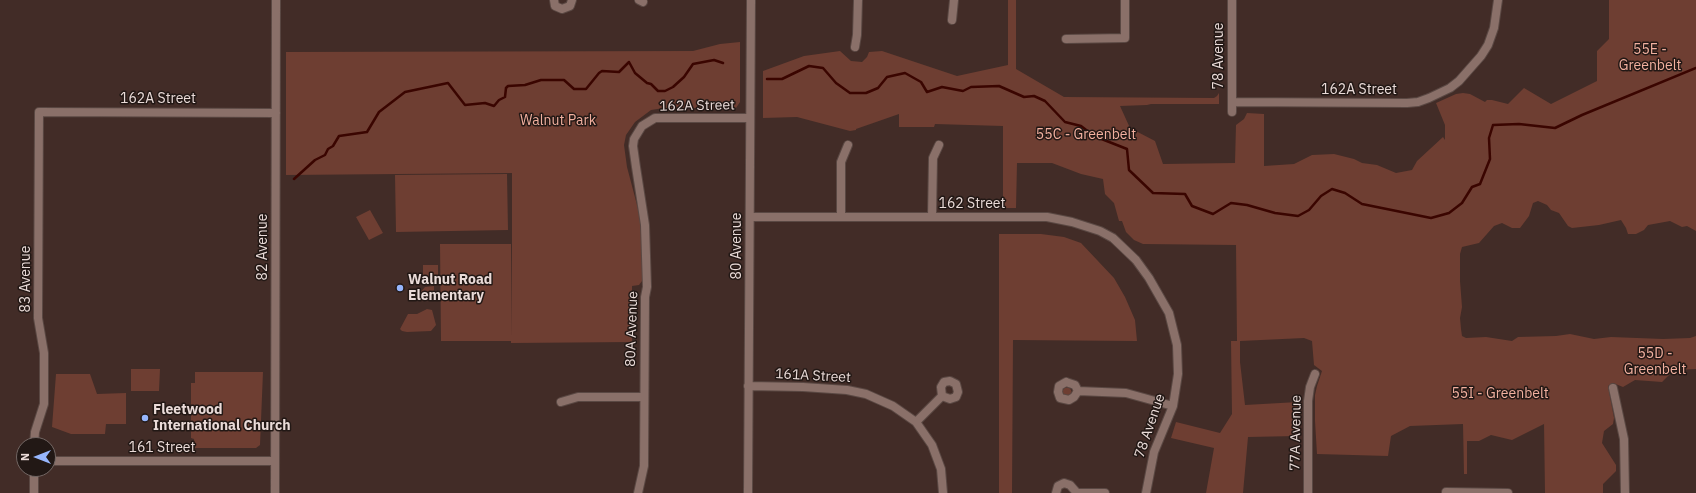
<!DOCTYPE html>
<style>
body{margin:0}
#map{position:relative;width:1696px;height:493px;overflow:hidden;background:#422c27;font-family:"IBM Plex Sans",sans-serif}
canvas{display:block}
.north{position:absolute;left:16px;top:437px;width:40px;height:40px;box-sizing:border-box;background:#221815;border:1px solid #726663;border-radius:50%;rotate:270deg;font-size:11px;font-weight:700;line-height:16px;text-align:center;color:#eadbd8}
.north::after{content:'';display:block;margin:auto;width:14px;height:18px;background:#97b6fd;clip-path:polygon(50% 0,100% 100%,50% 72%,0 100%)}
</style>
<div id="map">
<canvas width="1696" height="493"></canvas>
<div class="north">N</div>
</div>
<script>
const ctx = document.querySelector('canvas').getContext('2d');
ctx.lineJoin = 'round';
function fillPath(path, color) {
  ctx.fillStyle = color;
  ctx.fill(path, 'evenodd');
}
function shape(rows) {
  const path = new Path2D();
  for (const r of rows) {
    if (r.length === 3) {
      path.moveTo(r[0] + r[2], r[1]);
      path.arc(r[0], r[1], r[2], 0, 2 * Math.PI);
      continue;
    }
    path.moveTo(r[0], r[1]);
    for (let i = 2; i < r.length; i += 2) path.lineTo(r[i], r[i + 1]);
  }
  return path;
}
function strokePath(path, color, width, dash) {
  ctx.strokeStyle = color;
  ctx.lineWidth = width;
  ctx.lineCap = dash ? 'butt' : 'round';
  ctx.setLineDash(dash || []);
  ctx.stroke(path);
}
function drawText(font, color, halo, rows, align = 'center') {
  ctx.font = font + ' "IBM Plex Sans",sans-serif';
  ctx.lineWidth = 3;
  ctx.setLineDash([]);
  ctx.textBaseline = 'middle';
  ctx.strokeStyle = halo;
  ctx.fillStyle = color;
  for (const [text, x, y, turn = 0] of rows) {
    ctx.save();
    ctx.translate(x, y);
    ctx.rotate((+turn || 0) * Math.PI / 180);
    ctx.textAlign = isNaN(turn) ? turn : align;
    if (halo) ctx.strokeText(text, 0, 0);
    ctx.fillText(text, 0, 0);
    ctx.restore();
  }
}
fillPath(shape([
 [1008,0,1016,0,1016,69,1064,97,1214,98,1217,96,1219,93,1219,104,1151,104,1147,105,1120,106,1130,128,1155,141,1163,164,1235,163,1236,125,1244,119,1247,113,1264,114,1264,166,1294,164,1312,155,1334,154,1354,159,1362,163,1377,165,1396,173,1412,170,1417,161,1443,137,1445,140,1445,125,1436,103,1456,94,1463,93,1470,94,1485,102,1487,100,1492,100,1508,104,1524,88,1551,104,1597,81,1597,51,1609,39,1609,0,1696,0,1696,231,1687,226,1682,227,1670,221,1648,225,1644,230,1636,234,1628,234,1626,228,1621,220,1599,225,1572,228,1568,226,1559,213,1551,210,1547,205,1538,201,1533,203,1529,216,1520,228,1512,228,1502,223,1494,226,1479,243,1462,247,1460,254,1460,281,1462,307,1460,318,1461,329,1462,336,1466,338,1486,337,1512,341,1518,337,1556,336,1570,334,1594,339,1611,337,1663,339,1690,338,1696,336,1696,369,1674,370,1662,382,1635,380,1623,387,1613,383,1608,386,1614,418,1613,424,1604,431,1602,443,1616,465,1616,471,1603,484,1603,493,1545,493,1544,422,1544,424,1512,440,1491,435,1479,441,1467,441,1467,474,1464,474,1463,424,1410,426,1391,436,1388,456,1317,454,1315,421,1315,395,1317,386,1322,371,1314,365,1312,341,1304,338,1240,341,1240,362,1245,405,1298,402,1297,436,1248,437,1243,493,1206,493,1214,448,1171,438,1176,422,1220,433,1232,414,1231,341,1237,341,1236,245,1143,244,1134,240,1126,232,1122,221,1119,221,1114,203,1105,194,1103,179,1081,174,1052,163,1017,163,1016,208,1003,208,1003,126,935,124,934,127,899,127,899,114,856,129,856,130,850,131,797,117,763,118,763,71,804,56,840,51,851,61,862,62,867,57,869,52,882,51,957,76,1008,65],
 [740,42,740,102,736,108,664,108,651,110,635,122,626,135,624,145,627,167,642,224,642,281,639,285,632,286,632,342,511,343,511,341,441,341,440,244,511,244,512,338,512,173,286,175,286,52,693,51,720,44],
 [507,174,508,230,396,232,395,175],
 [370,210,383,233,369,240,356,217],
 [999,234,1041,234,1064,237,1081,243,1114,278,1125,297,1135,320,1137,341,1013,340,1012,493,999,493],
 [423,265,438,265,438,284,423,284],
 [434,286,434,300,419,301,419,294,425,287],
 [427,309,432,310,436,325,431,331,407,332,402,331,400,329,408,314,417,314],
 [131,369,160,369,159,391,131,391],
 [195,372,263,372,260,445,256,448,195,448,194,439,191,438,191,383,195,383],
 [56,374,90,374,97,394,126,393,126,424,106,424,105,434,71,434,52,427],
 [1067,392,4.5]
]), '#6e3e32');
strokePath(shape([
 [767,79,782,79,809,66,823,68,836,83,850,93,866,93,878,88,887,77,905,73,921,82,927,92,942,87,963,91,971,87,999,86,1024,97,1034,96,1045,101,1065,122,1081,126,1094,136,1127,149,1129,170,1153,193,1185,194,1192,206,1213,214,1231,203,1247,205,1275,213,1298,216,1309,210,1321,196,1332,189,1345,193,1362,204,1431,218,1449,213,1462,203,1472,187,1480,184,1490,159,1489,138,1493,125,1519,124,1555,128,1582,115,1696,68],
 [294,179,315,160,325,155,328,149,333,146,339,136,367,132,379,112,405,92,448,83,465,105,485,103,494,106,499,100,505,97,506,88,508,86,525,85,541,80,564,80,574,89,586,89,599,73,602,71,619,72,629,62,635,73,647,83,651,84,658,91,665,91,673,87,684,77,693,64,714,60,723,63]
]), '#3a0500', 2.5);
const minor = shape([
 [554,0,555,6,562,9,570,6,572,0],
 [639,0,643,2],
 [952,20,954,0],
 [1066,39,1125,38,1125,0],
 [855,47,857,35,858,0],
 [1232,102,1407,103,1418,102,1429,98,1450,88,1459,81,1481,56,1488,45,1494,28,1498,0],
 [1232,112,1232,0],
 [750,217,1047,217,1072,222,1100,231,1113,238,1136,260,1149,278,1169,313,1177,345,1178,374,1173,406,1154,452,1146,493],
 [841,217,841,162,848,145],
 [932,217,933,158,939,145],
 [1066,382,1075,385,1078,391,1074,397,1069,400,1060,398,1058,392,1059,386,1066,382],
 [748,386,803,387,847,390,866,394,893,406,916,422,932,445,941,469,943,493],
 [1613,388,1624,439,1625,493],
 [1078,391,1126,393,1173,406],
 [561,402,578,397,644,397],
 [916,422,942,396,950,399,956,397,958,392,956,384,950,381,944,382,941,387,942,396],
 [34,445,35,432,44,404,44,353,38,318,39,112,276,113],
 [48,461,275,461],
 [1446,492,1508,493],
 [34,493,34,469],
 [275,493,276,0],
 [638,493,644,466,645,297,647,287,645,225,636,167,633,146,634,139,642,126,655,118,750,118],
 [748,493,751,0],
 [1056,493,1058,486,1064,483,1070,485,1077,493],
 [1077,493,1105,493],
 [1308,493,1308,401,1310,387,1315,374]
]);
strokePath(minor, '#5a4843', 10);
strokePath(minor, '#8a7069', 8);
for (const [x, y, r, color] of [
 [400,288,4,"#97b6fd"],
 [145,418,4,"#97b6fd"]
]) {
  const dot = new Path2D();
  dot.arc(x, y, r, 0, 2 * Math.PI);
  ctx.fillStyle = color;
  ctx.fill(dot);
  strokePath(dot, '#221815', 1.5);
}
drawText('14px', '#f2b09f', '#221815', [
 ["55E -",1650,50],
 ["Greenbelt",1650,66],
 ["Walnut Park",558,121],
 ["55C - Greenbelt",1086,135],
 ["55D -",1655,354],
 ["Greenbelt",1655,370],
 ["55I - Greenbelt",1500,394]
]);
drawText('14px', '#eadbd8', '#221815', [
 ["78 Avenue",1219,56,-90],
 ["162A Street",1359,90],
 ["162A Street",158,99],
 ["162A Street",697,106,-1],
 ["162 Street",972,204],
 ["80 Avenue",737,246,-90],
 ["82 Avenue",263,247,-90],
 ["83 Avenue",26,279,-90],
 ["80A Avenue",632,329,-88],
 ["161A Street",813,376,3],
 ["78 Avenue",1150,426,-71],
 ["77A Avenue",1296,433,-89],
 ["161 Street",162,448]
]);
drawText('bold 14px', '#eadbd8', '#221815', [
 ["Walnut Road",408,280],
 ["Elementary",408,296],
 ["Fleetwood",153,410],
 ["International Church",153,426]
], 'left');
</script>
